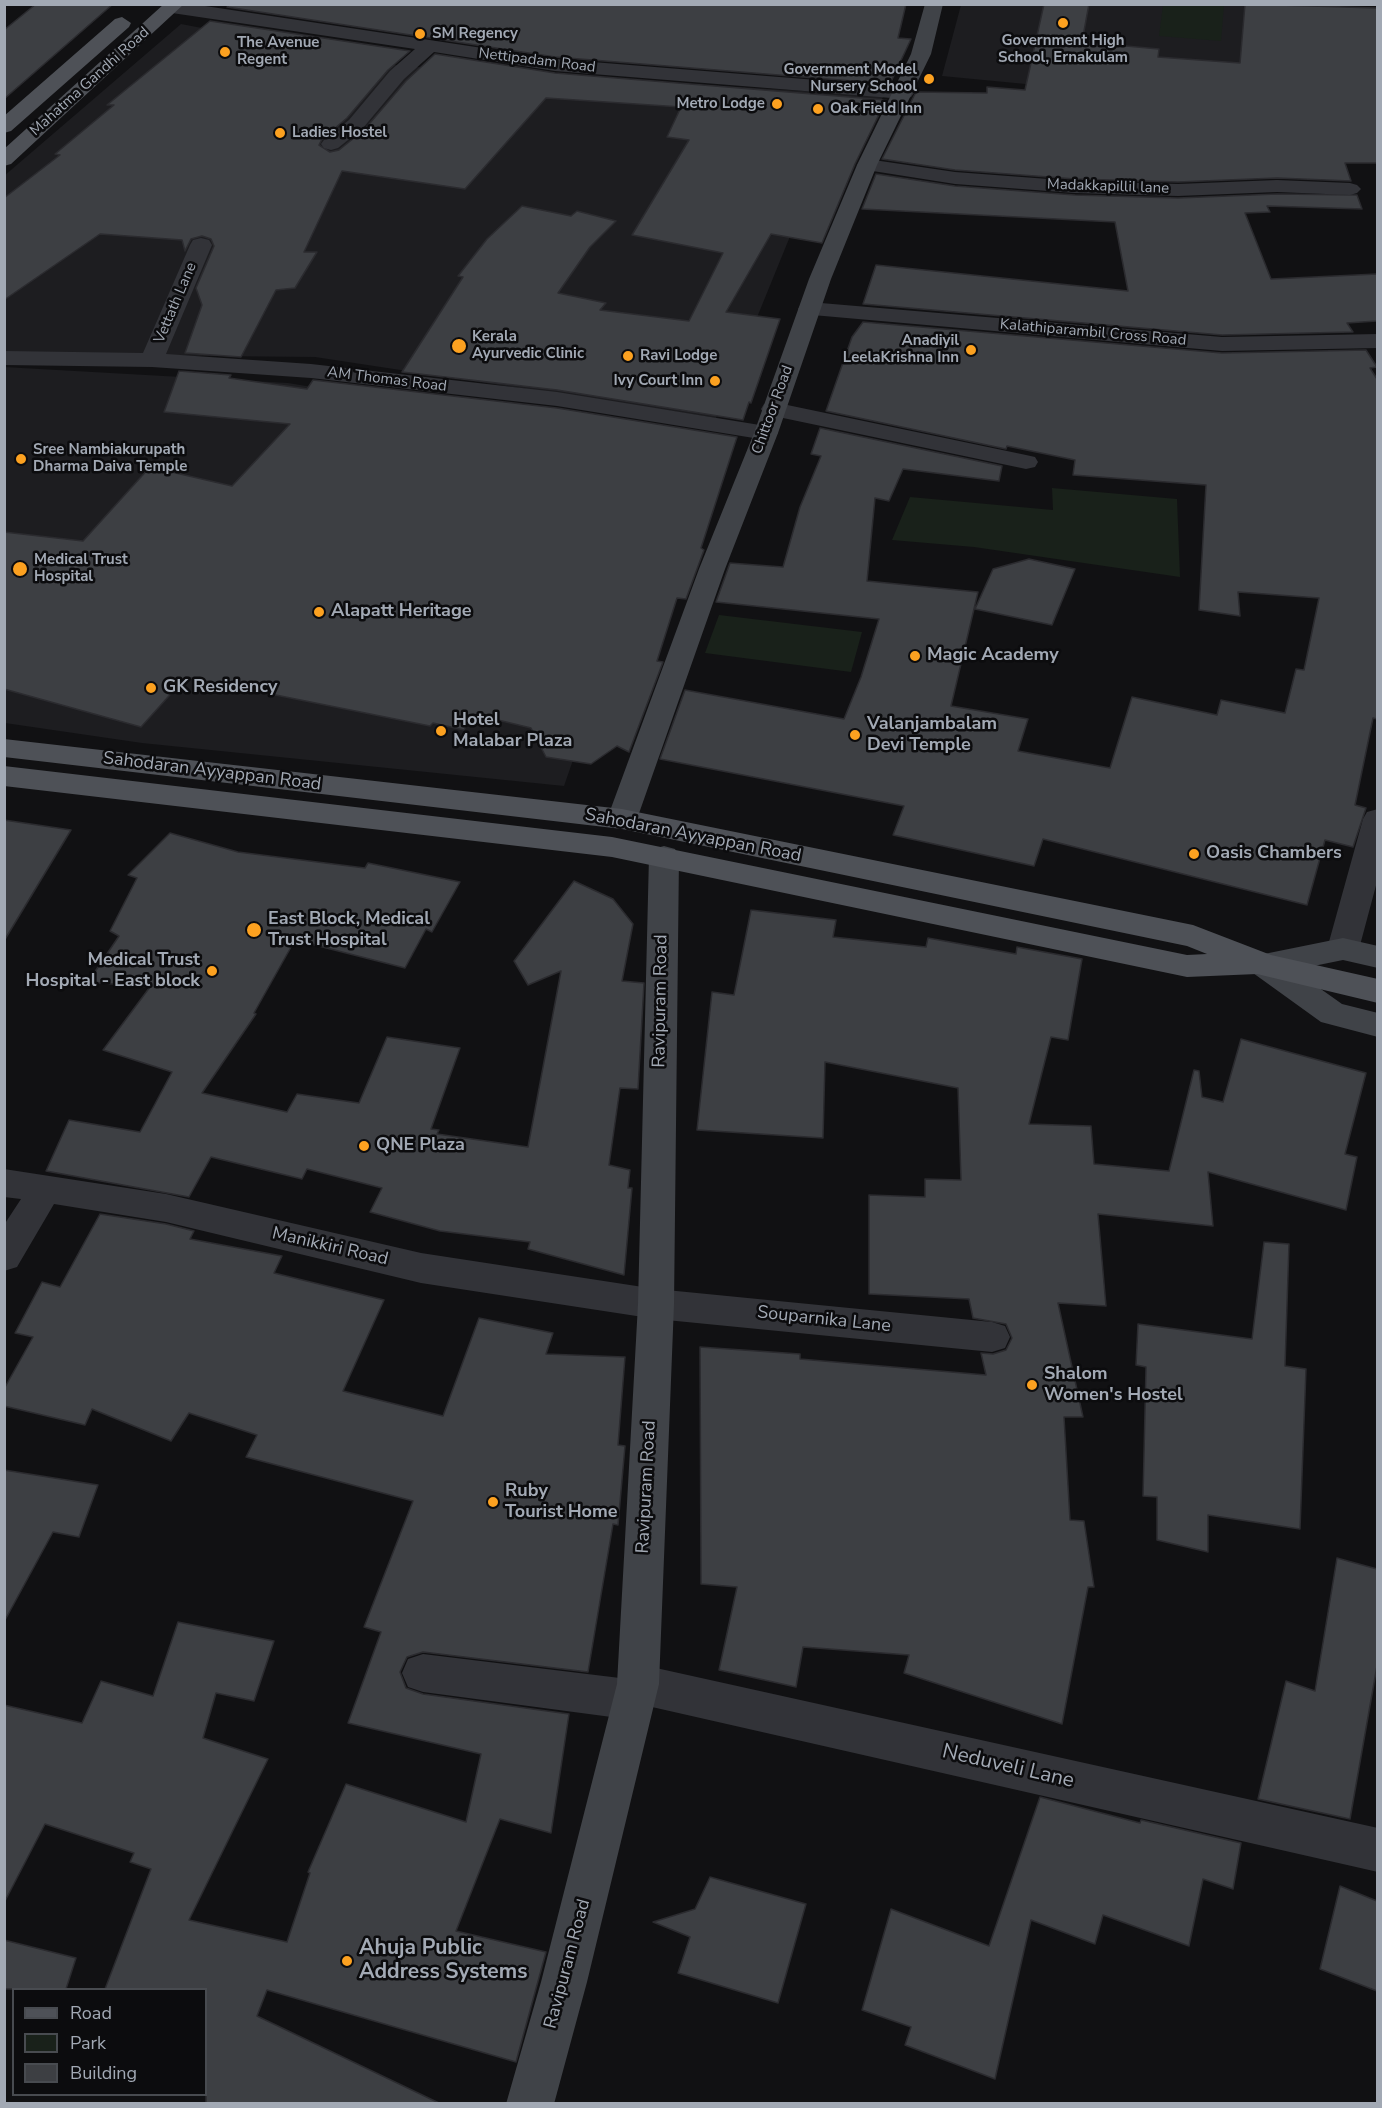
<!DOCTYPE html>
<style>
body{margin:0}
#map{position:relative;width:1382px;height:2108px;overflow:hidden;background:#111113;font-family:"Nunito Sans",sans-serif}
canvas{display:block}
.frame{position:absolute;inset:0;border:6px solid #a2a9b4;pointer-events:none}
.legend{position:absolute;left:12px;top:1988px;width:195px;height:108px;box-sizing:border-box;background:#0c0c0e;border:2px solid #484b50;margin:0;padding:8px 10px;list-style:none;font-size:18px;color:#a2a9b4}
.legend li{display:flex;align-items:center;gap:12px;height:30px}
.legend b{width:30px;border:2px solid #484b50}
</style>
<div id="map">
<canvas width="1382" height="2108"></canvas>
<div class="frame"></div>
<ul class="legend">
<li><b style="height:8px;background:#4e5157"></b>Road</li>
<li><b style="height:16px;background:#19211a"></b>Park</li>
<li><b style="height:16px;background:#3d3f43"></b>Building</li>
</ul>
</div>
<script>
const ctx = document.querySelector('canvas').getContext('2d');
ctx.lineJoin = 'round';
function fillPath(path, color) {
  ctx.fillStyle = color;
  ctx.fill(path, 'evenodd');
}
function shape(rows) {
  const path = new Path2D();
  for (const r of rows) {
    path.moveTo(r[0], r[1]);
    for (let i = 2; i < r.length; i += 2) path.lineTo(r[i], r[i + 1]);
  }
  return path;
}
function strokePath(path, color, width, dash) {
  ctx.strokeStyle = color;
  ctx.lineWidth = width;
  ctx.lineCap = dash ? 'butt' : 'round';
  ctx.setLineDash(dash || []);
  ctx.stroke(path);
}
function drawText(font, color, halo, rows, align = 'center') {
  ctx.font = font + ' "Nunito Sans",sans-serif';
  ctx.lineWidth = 5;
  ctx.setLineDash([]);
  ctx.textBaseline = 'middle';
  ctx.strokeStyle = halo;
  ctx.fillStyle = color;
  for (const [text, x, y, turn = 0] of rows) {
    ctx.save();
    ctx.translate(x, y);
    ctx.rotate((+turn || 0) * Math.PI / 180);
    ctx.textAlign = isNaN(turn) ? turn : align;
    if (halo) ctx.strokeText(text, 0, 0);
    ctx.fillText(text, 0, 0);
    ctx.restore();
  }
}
fillPath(shape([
 [961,5,1340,5,1339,114,942,76],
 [181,24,401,66,884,96,802,207,716,418,315,357,5,354,4,176],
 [4,367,288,383,699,451,589,714,564,786,142,743,5,723]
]), '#1d1d20');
fillPath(shape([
 [1163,5,1224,5,1221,41,1159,36],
 [1052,488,1177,499,1180,577,974,547,892,540,910,497,1053,510],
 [719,615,862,632,851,672,705,653]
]), '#19211a');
const building = shape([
 [36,4,113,4,4,99,4,30,36,4],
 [231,4,906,4,898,38,911,39,890,84,555,57,227,7,231,4],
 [1044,4,1089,4,1082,42,1159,49,1158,57,1240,63,1245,4,1377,8,1377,163,1345,163,1351,181,1277,178,1178,182,1075,179,955,170,882,159,916,92,987,93,987,87,1025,90,1044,4],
 [210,21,410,51,388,70,347,118,322,139,319,145,330,152,339,150,364,130,406,81,435,54,555,73,886,100,855,164,822,243,771,234,726,312,780,319,751,403,749,402,743,420,557,390,402,372,463,277,458,276,487,239,522,206,571,216,577,211,616,221,590,247,558,293,606,303,600,310,689,321,723,253,632,235,689,140,667,137,681,107,546,98,465,189,342,171,304,252,317,252,295,288,276,290,241,357,185,353,202,305,196,288,214,246,211,239,202,236,191,239,185,251,182,240,100,234,4,300,4,198,60,155,55,154,114,105,107,105,210,21],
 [876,174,955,186,1075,195,1178,198,1277,194,1357,195,1362,209,1267,206,1270,212,1245,213,1271,279,1377,274,1377,321,1347,323,1353,332,1222,335,863,304,876,265,1128,291,1115,222,862,209,876,174],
 [863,322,1222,353,1366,350,1377,367,1370,368,1377,379,1377,719,1373,718,1355,805,1366,808,1353,847,1325,840,1307,905,1043,839,1034,866,893,835,904,806,660,759,685,690,844,719,861,677,879,619,716,602,730,563,783,567,800,507,821,456,811,454,820,428,1002,466,999,481,903,469,889,501,875,498,867,581,978,592,951,706,1028,719,1018,751,1110,768,1132,697,1217,715,1221,700,1285,713,1296,669,1304,670,1319,598,1238,592,1240,616,1199,610,1206,485,1073,475,1075,460,1007,446,1006,449,826,411,852,337,863,322],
 [179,371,231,375,229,378,307,389,313,380,557,408,737,437,701,548,704,550,686,599,677,598,657,661,663,662,629,752,617,746,591,764,546,757,531,728,473,714,464,730,433,723,430,726,186,677,141,727,4,689,4,532,83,541,150,467,232,486,290,424,164,412,179,371],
 [1029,559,1075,569,1052,625,975,609,993,569,1029,559],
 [4,820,71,830,4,941,4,820],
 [170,833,238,852,365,868,368,863,460,882,432,932,426,929,405,968,295,940,254,1013,256,1014,202,1093,287,1112,297,1094,359,1103,387,1037,460,1048,431,1129,439,1130,437,1134,528,1147,561,971,528,985,514,961,574,881,613,899,633,924,622,981,644,983,638,1089,620,1088,609,1165,630,1170,628,1188,632,1188,624,1275,528,1249,530,1242,440,1231,370,1212,382,1188,307,1169,302,1179,211,1157,189,1197,46,1171,69,1120,140,1132,172,1072,103,1050,150,987,88,982,119,936,110,931,137,878,128,875,170,833],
 [751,910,836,920,833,937,926,947,928,938,1016,954,1017,947,1082,959,1068,1040,1051,1037,1029,1124,1091,1126,1094,1164,1169,1171,1194,1070,1199,1071,1202,1097,1223,1102,1241,1039,1366,1073,1345,1154,1357,1157,1346,1210,1208,1172,1213,1226,1098,1214,1106,1306,1058,1303,1083,1417,1064,1417,1070,1520,1084,1521,1094,1587,1088,1587,1062,1724,904,1673,909,1655,803,1647,796,1687,719,1670,737,1587,701,1584,700,1347,800,1354,800,1359,986,1375,981,1353,993,1354,1006,1350,1012,1338,1006,1324,973,1318,969,1299,869,1294,869,1195,925,1197,925,1179,961,1180,958,1088,825,1062,823,1138,697,1130,712,992,734,995,751,910],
 [100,1214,166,1224,194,1231,190,1239,282,1256,274,1273,384,1300,343,1391,443,1416,479,1318,553,1333,546,1354,625,1357,618,1445,625,1446,618,1525,613,1524,588,1672,423,1652,407,1657,400,1672,406,1688,423,1694,569,1714,551,1833,500,1819,456,1931,546,1952,516,2062,267,1990,257,2016,439,2103,206,2103,206,1989,105,1989,151,1869,130,1862,134,1853,45,1824,4,1903,4,1705,82,1723,101,1681,153,1696,178,1622,274,1641,254,1701,216,1693,203,1738,268,1759,189,1920,287,1942,310,1873,308,1872,346,1784,466,1822,481,1754,348,1723,381,1632,364,1627,413,1501,246,1457,257,1435,189,1413,171,1441,92,1409,85,1425,4,1406,4,1389,33,1337,15,1333,42,1282,60,1287,100,1214],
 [1264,1242,1289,1244,1285,1366,1306,1369,1300,1529,1208,1515,1208,1552,1157,1540,1157,1497,1143,1496,1146,1367,1136,1365,1138,1324,1252,1339,1264,1242],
 [4,1470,98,1485,79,1537,53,1532,4,1622,4,1470],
 [1337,1558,1377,1569,1377,1666,1350,1819,1258,1799,1286,1681,1315,1691,1337,1558],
 [1040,1797,1140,1823,1141,1820,1241,1843,1233,1889,1203,1879,1189,1946,1103,1915,1095,1944,1031,1920,995,2079,905,2045,911,2027,862,2010,891,1909,989,1946,1040,1797],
 [710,1877,806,1904,778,2003,678,1973,690,1937,653,1922,695,1909,710,1877],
 [1340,1886,1377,1901,1377,1991,1320,1969,1340,1886],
 [4,1940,76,1958,66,1989,4,1989,4,1940]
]);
fillPath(building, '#3d3f43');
strokePath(building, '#2b2b2f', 1.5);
fillPath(shape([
 [164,4,192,4,555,59,904,87,911,89,914,93,911,97,904,99,555,71,434,52,404,79,363,128,338,148,331,150,324,148,321,144,324,140,349,120,390,71,415,49,172,13,165,11,164,4],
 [867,159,955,172,1075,181,1178,184,1277,180,1350,183,1357,185,1361,189,1357,193,1350,195,1277,192,1178,196,1075,193,955,184,860,169,857,165,860,161,867,159],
 [201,238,209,240,212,245,166,354,311,364,557,392,766,426,775,428,778,433,775,438,766,440,557,406,311,378,152,367,4,365,4,351,143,353,190,245,193,240,201,238],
 [809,302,1222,337,1378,334,1378,348,1222,351,801,314,798,309,801,304,809,302],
 [773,402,1026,455,1035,457,1038,462,1035,467,1026,469,764,414,761,409,764,404,773,402],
 [1378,809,1378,878,1359,949,1354,957,1343,960,1332,957,1327,949,1363,819,1367,812,1378,809],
 [4,1169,166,1194,421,1253,656,1289,992,1322,1005,1326,1010,1337,1005,1348,992,1352,656,1319,421,1283,166,1222,54,1204,17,1267,4,1271,4,1225,21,1199,4,1197,4,1169],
 [423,1654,620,1678,623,1670,638,1664,1378,1828,1378,1872,652,1707,649,1714,634,1720,423,1692,408,1687,402,1673,408,1659,423,1654]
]), '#323338');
fillPath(shape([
 [925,4,943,4,931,54,877,165,831,279,778,433,725,569,637,819,633,826,622,829,611,826,607,819,699,569,754,433,809,279,857,165,911,54,925,4],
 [664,846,675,849,679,856,674,1304,659,1684,587,1982,554,2104,506,2104,541,1982,617,1684,638,1304,649,856,653,849,664,846],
 [1343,938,1378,946,1378,968,1343,960,1294,970,1342,1004,1378,1013,1378,1037,1321,1022,1253,973,1248,965,1253,957,1264,954,1343,938]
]), '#404348');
fillPath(shape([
 [164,4,184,4,11,164,4,166,4,149,164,4],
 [122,17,131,23,129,27,11,131,4,133,4,116,115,19,122,17],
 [4,739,622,809,1193,925,1271,955,1378,979,1378,1003,1257,974,1187,977,612,857,4,786,4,766,612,837,1187,955,1207,954,1187,946,622,829,4,757,4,739]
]), '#4e5157');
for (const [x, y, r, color] of [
 [1063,23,6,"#fca120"],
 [420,34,6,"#fca120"],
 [225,52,6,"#fca120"],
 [929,79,6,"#fca120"],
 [777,104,6,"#fca120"],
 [818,109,6,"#fca120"],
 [280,133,6,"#fca120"],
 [459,346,8,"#fca120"],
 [971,350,6,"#fca120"],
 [628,356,6,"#fca120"],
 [715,381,6,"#fca120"],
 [21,459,6,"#fca120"],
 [20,569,8,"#fca120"],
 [319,612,6,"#fca120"],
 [915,656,6,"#fca120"],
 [151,688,6,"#fca120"],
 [441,731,6,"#fca120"],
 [855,735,6,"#fca120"],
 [1194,854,6,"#fca120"],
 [254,930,8,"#fca120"],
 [212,971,6,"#fca120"],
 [364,1146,6,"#fca120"],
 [1032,1385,6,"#fca120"],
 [493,1502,6,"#fca120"],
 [347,1961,6,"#fca120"]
]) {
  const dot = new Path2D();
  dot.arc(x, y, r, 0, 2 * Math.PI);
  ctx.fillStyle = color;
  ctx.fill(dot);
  strokePath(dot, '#0c0c0e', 2);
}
drawText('bold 15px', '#a2a9b4', '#0c0c0e', [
 ["SM Regency",432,34],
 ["Government High",1063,41,"center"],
 ["School, Ernakulam",1063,58,"center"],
 ["The Avenue",237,43],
 ["Regent",237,60],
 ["Government Model",917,70,"right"],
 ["Nursery School",917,87,"right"],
 ["Metro Lodge",765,104,"right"],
 ["Oak Field Inn",830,109],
 ["Ladies Hostel",292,133],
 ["Kerala",472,337],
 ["Ayurvedic Clinic",472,354],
 ["Anadiyil",959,341,"right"],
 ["LeelaKrishna Inn",959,358,"right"],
 ["Ravi Lodge",640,356],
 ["Ivy Court Inn",703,381,"right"],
 ["Sree Nambiakurupath",33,450],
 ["Dharma Daiva Temple",33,467],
 ["Medical Trust",34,560],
 ["Hospital",34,577]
], 'left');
drawText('15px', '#a2a9b4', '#0c0c0e', [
 ["Nettipadam Road",537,61,7],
 ["Mahatma Gandhi Road",90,82,-42],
 ["Madakkapillil lane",1108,187,2],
 ["Vettath Lane",176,303,-67],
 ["Kalathiparambil Cross Road",1093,333,5],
 ["AM Thomas Road",387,380,7],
 ["Chittoor Road",773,410,-70]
]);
drawText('bold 18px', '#a2a9b4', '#0c0c0e', [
 ["Alapatt Heritage",331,612],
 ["Magic Academy",927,656],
 ["GK Residency",163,688],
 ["Hotel",453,721],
 ["Malabar Plaza",453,742],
 ["Valanjambalam",867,725],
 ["Devi Temple",867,746],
 ["Oasis Chambers",1206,854],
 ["East Block, Medical",268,920],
 ["Trust Hospital",268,941],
 ["Medical Trust",200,961,"right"],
 ["Hospital - East block",200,982,"right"],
 ["QNE Plaza",376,1146],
 ["Shalom",1044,1375],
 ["Women's Hostel",1044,1396],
 ["Ruby",505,1492],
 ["Tourist Home",505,1513]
], 'left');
drawText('18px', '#a2a9b4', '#0c0c0e', [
 ["Sahodaran Ayyappan Road",212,772,7],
 ["Sahodaran Ayyappan Road",693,836,11],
 ["Ravipuram Road",661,1001,-89],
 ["Manikkiri Road",330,1247,13],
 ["Souparnika Lane",824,1320,6],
 ["Ravipuram Road",647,1487,-87],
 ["Ravipuram Road",568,1964,-75]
]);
drawText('21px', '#a2a9b4', '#0c0c0e', [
 ["Neduveli Lane",1008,1767,13]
]);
drawText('bold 21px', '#a2a9b4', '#0c0c0e', [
 ["Ahuja Public",359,1949],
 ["Address Systems",359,1973]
], 'left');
</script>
